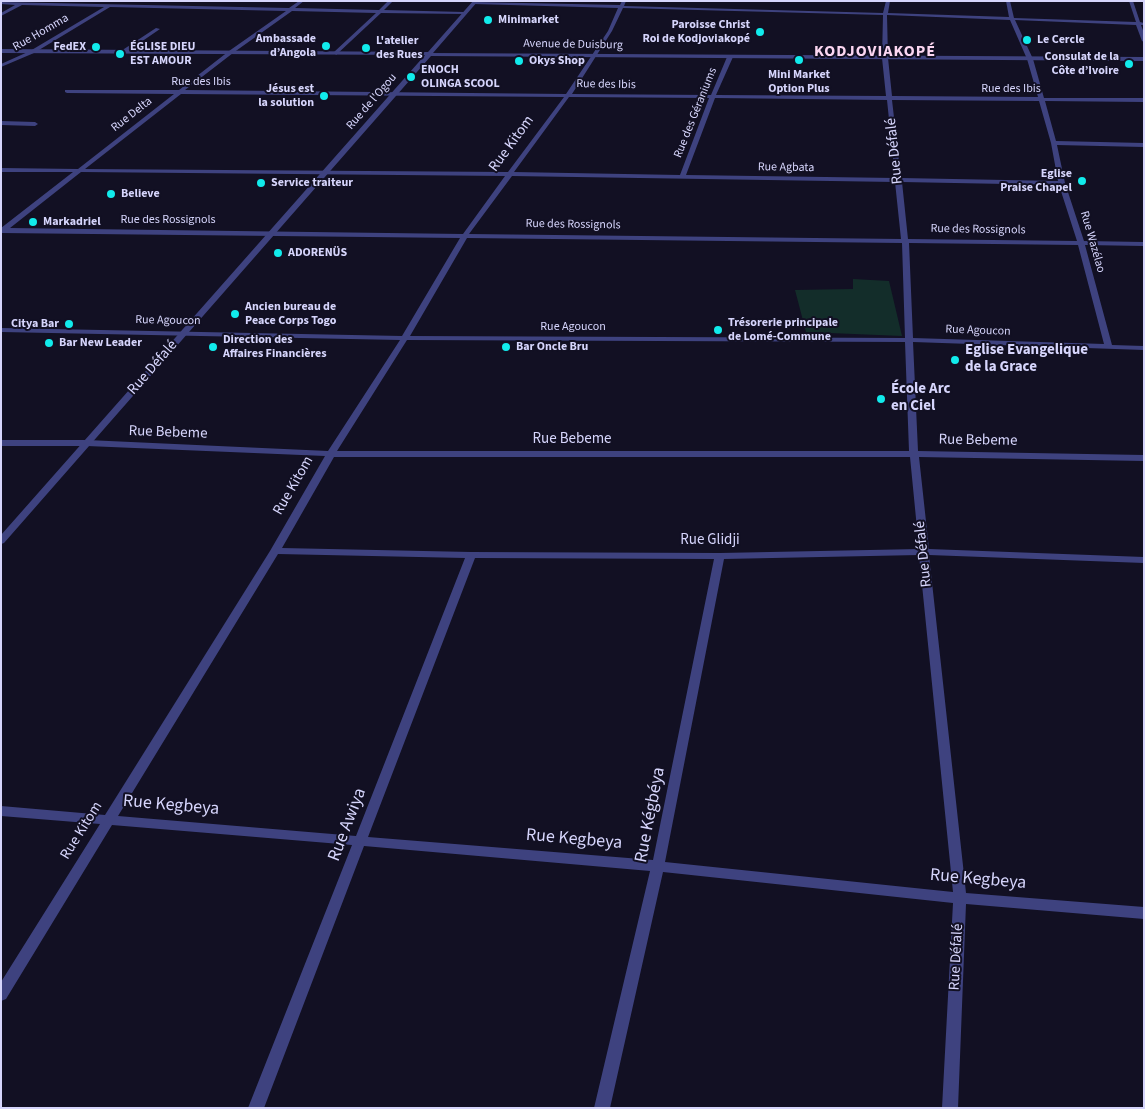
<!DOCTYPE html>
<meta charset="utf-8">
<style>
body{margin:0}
#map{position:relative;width:1145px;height:1109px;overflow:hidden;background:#121023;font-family:"Source Sans 3",sans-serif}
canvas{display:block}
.frame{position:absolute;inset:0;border:2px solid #d6d5fc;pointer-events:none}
</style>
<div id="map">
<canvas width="1145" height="1109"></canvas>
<div class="frame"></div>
</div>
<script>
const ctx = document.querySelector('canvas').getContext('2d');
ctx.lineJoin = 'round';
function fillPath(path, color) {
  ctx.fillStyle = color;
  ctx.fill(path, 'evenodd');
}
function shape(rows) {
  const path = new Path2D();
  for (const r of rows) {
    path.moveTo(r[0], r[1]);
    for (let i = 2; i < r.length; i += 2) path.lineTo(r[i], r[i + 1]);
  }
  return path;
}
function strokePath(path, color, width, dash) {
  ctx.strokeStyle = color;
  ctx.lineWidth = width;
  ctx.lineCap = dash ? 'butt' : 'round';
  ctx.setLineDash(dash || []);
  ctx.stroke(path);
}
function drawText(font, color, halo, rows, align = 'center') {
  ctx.font = font + ' "Source Sans 3",sans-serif';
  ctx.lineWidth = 4;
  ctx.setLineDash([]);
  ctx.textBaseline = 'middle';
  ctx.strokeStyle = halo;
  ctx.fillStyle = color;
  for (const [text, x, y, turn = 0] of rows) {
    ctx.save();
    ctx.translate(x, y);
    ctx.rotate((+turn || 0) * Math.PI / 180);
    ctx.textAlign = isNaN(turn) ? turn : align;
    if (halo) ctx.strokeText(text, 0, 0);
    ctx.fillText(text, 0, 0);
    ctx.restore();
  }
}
fillPath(shape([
 [853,279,889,281,902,336,806,332,795,290,853,289]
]), '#132d2a');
fillPath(shape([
 [299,1,304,1,295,8,379,10,388,1,393,1,384,10,464,12,466,13,464,14,381,13,336,55,334,52,376,13,292,11,233,53,185,90,566,94,608,31,618,8,473,4,475,2,620,5,622,1,626,1,624,6,883,13,886,1,890,1,888,13,1009,17,1006,1,1010,1,1014,18,1136,22,1129,1,1133,1,1140,22,1144,23,1144,25,1141,25,1144,33,1144,42,1142,41,1136,25,1015,20,1033,59,1044,98,1144,98,1144,102,1045,101,1056,141,1144,143,1144,147,1057,145,1065,183,1084,241,1144,242,1144,246,1085,245,1112,345,1144,346,1144,350,913,342,918,451,1144,455,1144,461,919,457,929,549,1144,557,1144,563,929,555,966,893,1144,907,1144,919,966,904,958,1108,942,1108,953,903,663,872,610,1108,594,1108,650,871,364,846,264,1108,248,1108,352,845,112,825,6,999,1,1001,1,982,100,824,1,816,1,806,105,815,270,551,325,456,87,446,1,446,1,440,87,440,328,451,400,340,1,332,1,328,402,336,460,238,1,233,1,228,73,172,1,172,1,168,78,169,174,94,67,93,65,92,65,90,179,90,229,51,286,11,110,7,34,53,1,67,1,64,30,51,104,7,22,5,1,16,1,13,15,5,1,4,1,2,289,8,299,1],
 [623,8,883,15,882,58,886,96,716,95,733,57,730,55,727,57,711,95,572,94,612,31,623,8],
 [887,15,1010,20,1027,59,1038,97,892,96,888,58,887,15],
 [181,94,564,97,508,172,85,169,181,94],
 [569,97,709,98,680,175,514,172,569,97],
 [715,98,887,100,895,178,686,175,715,98],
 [892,100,1039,101,1051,143,1058,181,901,178,892,100],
 [81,172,505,176,463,234,10,228,81,172],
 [512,176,895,182,901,239,469,234,512,176],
 [902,182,1059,185,1077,241,908,239,902,182],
 [467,238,902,243,905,338,410,336,467,238],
 [909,243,1078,245,1104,344,913,338,909,243],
 [407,340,905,342,909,451,337,451,407,340],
 [334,457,910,457,919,549,720,553,471,552,282,548,334,457],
 [278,554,465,558,356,836,118,816,278,554],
 [919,555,953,892,665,862,724,559,919,555],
 [475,558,714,559,653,860,368,837,475,558],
 [156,28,160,29,125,53,121,53,121,51,156,28],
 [1,121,35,122,38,124,35,126,1,125,1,121]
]), '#3e427f');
fillPath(shape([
 [473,1,478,1,433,53,1144,57,1144,61,431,56,4,543,1,544,1,535,425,55,1,53,1,49,428,52,473,1]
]), '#3e427f');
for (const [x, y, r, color] of [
 [488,20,5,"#11ebec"],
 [760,32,5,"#11ebec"],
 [1027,40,5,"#11ebec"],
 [326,46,5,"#11ebec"],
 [96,47,5,"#11ebec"],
 [366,48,5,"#11ebec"],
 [120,54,5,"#11ebec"],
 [799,60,5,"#11ebec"],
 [519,61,5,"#11ebec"],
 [1129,64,5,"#11ebec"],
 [411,77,5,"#11ebec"],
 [324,96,5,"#11ebec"],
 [1082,181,5,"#11ebec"],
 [261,183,5,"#11ebec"],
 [111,194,5,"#11ebec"],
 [33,222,5,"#11ebec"],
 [278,253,5,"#11ebec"],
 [235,314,5,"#11ebec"],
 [69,324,5,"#11ebec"],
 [718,330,5,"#11ebec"],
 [49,343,5,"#11ebec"],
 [213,347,5,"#11ebec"],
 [506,347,5,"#11ebec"],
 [955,360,5,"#11ebec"],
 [881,399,5,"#11ebec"]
]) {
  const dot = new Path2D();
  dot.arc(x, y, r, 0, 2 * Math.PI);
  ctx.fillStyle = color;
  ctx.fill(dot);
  strokePath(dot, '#121023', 2);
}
drawText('bold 12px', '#d6d5fc', '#121023', [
 ["Minimarket",498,20],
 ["Paroisse Christ",750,25,"right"],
 ["Roi de Kodjoviakopé",750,39,"right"],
 ["Ambassade",316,39,"right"],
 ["d’Angola",316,53,"right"],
 ["Le Cercle",1037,40],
 ["L'atelier",376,41],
 ["des Rues",376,55],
 ["FedEX",86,47,"right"],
 ["ÉGLISE DIEU",130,47],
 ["EST AMOUR",130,61],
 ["Consulat de la",1119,57,"right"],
 ["Côte d’Ivoire",1119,71,"right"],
 ["Okys Shop",529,61],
 ["ENOCH",421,70],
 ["OLINGA SCOOL",421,84],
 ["Mini Market",799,75,"center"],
 ["Option Plus",799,89,"center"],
 ["Jésus est",314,89,"right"],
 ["la solution",314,103,"right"],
 ["Eglise",1072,174,"right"],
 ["Praise Chapel",1072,188,"right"],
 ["Service traiteur",271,183],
 ["Believe",121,194],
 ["Markadriel",43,222],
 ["ADORENÜS",288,253],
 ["Ancien bureau de",245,307],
 ["Peace Corps Togo",245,321],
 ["Trésorerie principale",728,323],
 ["de Lomé-Commune",728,337],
 ["Citya Bar",59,324,"right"],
 ["Direction des",223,340],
 ["Affaires Financières",223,354],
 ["Bar New Leader",59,343],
 ["Bar Oncle Bru",516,347]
], 'left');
drawText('12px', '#d6d5fc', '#121023', [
 ["Rue Homma",41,33,-30],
 ["Avenue de Duisburg",573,45,1],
 ["Rue des Ibis",201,82],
 ["Rue des Ibis",606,85,1],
 ["Rue des Ibis",1011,89],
 ["Rue de l'Ogou",372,102,-49],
 ["Rue des Géraniums",696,113,-68],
 ["Rue Delta",132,115,-38],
 ["Rue Agbata",786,168,1],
 ["Rue des Rossignols",168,220],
 ["Rue des Rossignols",573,225,1],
 ["Rue des Rossignols",978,230,1],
 ["Rue Wazélao",1092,242,74],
 ["Rue Agoucon",168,321,1],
 ["Rue Agoucon",573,327],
 ["Rue Agoucon",978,331,2]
]);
drawText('15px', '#d6d5fc', '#121023', [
 ["Rue Kitom",512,144,-54],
 ["Rue Défalé",895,151,-96],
 ["Rue Défalé",153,368,-49],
 ["Rue Bebeme",168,433,2],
 ["Rue Bebeme",572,440],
 ["Rue Bebeme",978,441,1],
 ["Rue Kitom",294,486,-60],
 ["Rue Glidji",710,541],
 ["Rue Défalé",924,554,-96],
 ["Rue Kitom",82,831,-58],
 ["Rue Défalé",957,957,-87]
]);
drawText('bold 15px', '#d6d5fc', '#121023', [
 ["Eglise Evangelique",965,351],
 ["de la Grace",965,368],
 ["École Arc",891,390],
 ["en Ciel",891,407]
], 'left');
ctx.letterSpacing = '1px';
drawText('bold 16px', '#fcd7f2', '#121023', [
 ["KODJOVIAKOPÉ",875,52]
]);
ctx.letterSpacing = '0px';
drawText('18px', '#d6d5fc', '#121023', [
 ["Rue Kegbeya",171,806,5],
 ["Rue Kégbéya",651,815,-79],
 ["Rue Awiya",348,825,-69],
 ["Rue Kegbeya",574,840,5],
 ["Rue Kegbeya",978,880,5]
]);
</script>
